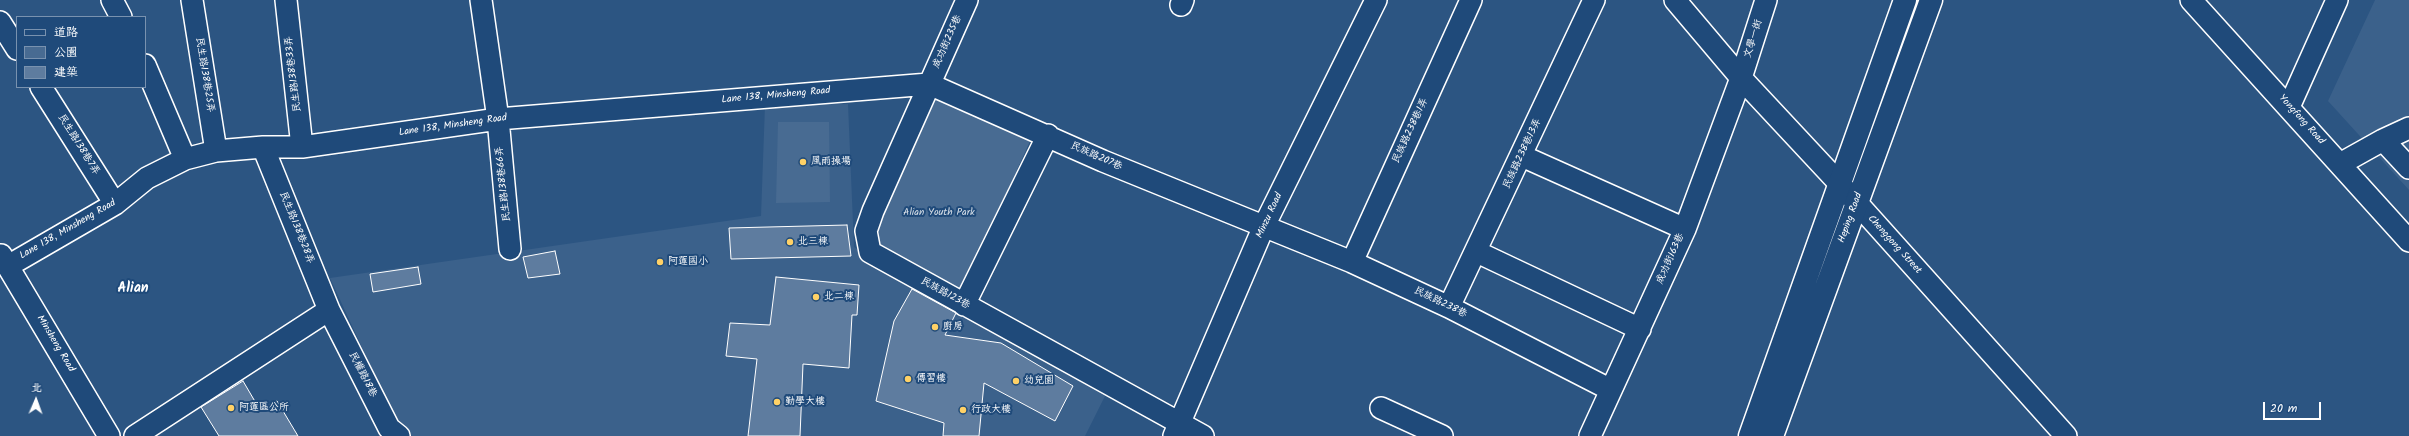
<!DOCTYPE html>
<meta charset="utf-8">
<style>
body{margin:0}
#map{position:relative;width:2409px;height:436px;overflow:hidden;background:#2c5582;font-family:Kalam,"LXGW WenKai TC",sans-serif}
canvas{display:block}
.legend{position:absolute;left:16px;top:16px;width:130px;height:72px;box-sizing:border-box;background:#1f4a7a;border:1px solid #7992af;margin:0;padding:5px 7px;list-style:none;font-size:12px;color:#fff}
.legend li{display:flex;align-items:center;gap:8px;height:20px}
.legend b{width:20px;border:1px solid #7992af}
.north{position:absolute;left:16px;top:380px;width:40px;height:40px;-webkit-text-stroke:3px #1f4a7a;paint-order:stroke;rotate:2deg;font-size:11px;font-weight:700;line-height:16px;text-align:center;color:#fff}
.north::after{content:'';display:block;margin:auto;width:14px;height:18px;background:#fff;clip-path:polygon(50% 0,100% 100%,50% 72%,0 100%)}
.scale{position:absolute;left:2263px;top:402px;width:58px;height:18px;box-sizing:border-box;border:2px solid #fff;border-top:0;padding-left:5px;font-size:12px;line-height:14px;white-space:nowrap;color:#fff;-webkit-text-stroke:3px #1f4a7a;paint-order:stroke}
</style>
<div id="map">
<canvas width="2409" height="436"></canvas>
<ul class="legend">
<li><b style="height:5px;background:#1f4a7a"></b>道路</li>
<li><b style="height:11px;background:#486b92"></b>公園</li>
<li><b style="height:11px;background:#5e7c9f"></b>建築</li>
</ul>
<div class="north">北</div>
<div class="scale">20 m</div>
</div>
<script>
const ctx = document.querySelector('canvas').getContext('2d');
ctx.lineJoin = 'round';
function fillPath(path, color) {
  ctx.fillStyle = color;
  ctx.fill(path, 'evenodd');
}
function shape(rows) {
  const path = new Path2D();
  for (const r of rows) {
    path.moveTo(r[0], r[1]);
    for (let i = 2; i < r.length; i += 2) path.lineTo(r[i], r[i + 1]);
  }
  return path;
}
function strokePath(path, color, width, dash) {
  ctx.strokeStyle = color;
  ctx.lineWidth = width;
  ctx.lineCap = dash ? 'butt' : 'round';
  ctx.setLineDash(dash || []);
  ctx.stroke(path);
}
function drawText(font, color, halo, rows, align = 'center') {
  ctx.font = font + ' Kalam,"LXGW WenKai TC",sans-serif';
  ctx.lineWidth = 4;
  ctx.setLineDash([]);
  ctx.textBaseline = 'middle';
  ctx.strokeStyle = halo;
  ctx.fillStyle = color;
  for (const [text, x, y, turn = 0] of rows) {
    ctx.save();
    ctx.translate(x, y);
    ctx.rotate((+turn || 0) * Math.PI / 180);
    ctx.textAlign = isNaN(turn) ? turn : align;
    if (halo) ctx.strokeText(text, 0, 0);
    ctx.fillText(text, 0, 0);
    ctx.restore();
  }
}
fillPath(shape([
 [2375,0,2409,0,2409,190,2328,101],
 [848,104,854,247,889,271,1105,396,1085,436,407,436,400,430,330,278,761,216,765,105]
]), '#3b618b');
fillPath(shape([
 [938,95,1031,139,961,294,880,245,876,223],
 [778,122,829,122,830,202,776,203]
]), '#486b92');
const building = shape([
 [847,225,851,256,731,259,729,228,847,225],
 [555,251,560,274,528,278,523,257,555,251],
 [418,267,421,284,373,292,370,274,418,267],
 [776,277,859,285,857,315,852,315,849,368,803,364,800,436,748,436,757,359,726,356,730,323,770,325,776,277],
 [912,289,956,313,945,335,1001,343,1073,386,1055,421,984,383,979,436,943,436,944,423,876,401,894,321,912,289],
 [243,381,260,410,277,401,298,436,219,436,201,407,243,381]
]);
fillPath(building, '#5e7c9f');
strokePath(building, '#fff', 1);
const minor = shape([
 [112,0,121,17],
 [192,0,216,151],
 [286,0,302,147],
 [481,0,498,119,510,249],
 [967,0,873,211,866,231,870,252,1203,436],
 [1675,0,1741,78,1839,183,2066,436],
 [2191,0,2409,241],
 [1181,5,1183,0],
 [0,22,17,49],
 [145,65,185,159],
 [41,87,115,204],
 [2289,107,2337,0],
 [2383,140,2409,168],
 [263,147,329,310,389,428,399,436],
 [1522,156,1685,229],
 [2340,164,2383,140,2409,128],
 [1477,252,1640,329],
 [1,255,109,436],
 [1352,262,1471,0],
 [8,266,115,204,147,178,185,159,216,151,263,147,302,147,498,119,929,84,1103,161,1352,262,1449,307,1611,390],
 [964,305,1048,135],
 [1449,307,1594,0],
 [1381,408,1442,436],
 [135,436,329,310],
 [1174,436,1264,226,1376,0],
 [1590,436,1685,229,1741,78,1766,0]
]);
const major = shape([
 [1750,436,1905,0],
 [1772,436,1931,0]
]);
strokePath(minor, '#fff', 24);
strokePath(major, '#fff', 25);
strokePath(minor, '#1f4a7a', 21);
strokePath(major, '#1f4a7a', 22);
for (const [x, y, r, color] of [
 [803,162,4,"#ffd166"],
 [790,242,4,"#ffd166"],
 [660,262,4,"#ffd166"],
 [816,297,4,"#ffd166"],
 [935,327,4,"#ffd166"],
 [908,379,4,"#ffd166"],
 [1016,381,4,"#ffd166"],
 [777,402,4,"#ffd166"],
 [231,408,4,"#ffd166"],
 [963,410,4,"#ffd166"]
]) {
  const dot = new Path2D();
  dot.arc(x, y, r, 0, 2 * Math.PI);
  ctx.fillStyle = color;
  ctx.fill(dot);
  strokePath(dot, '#1f4a7a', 1.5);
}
drawText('10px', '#fff', '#1f4a7a', [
 ["文學一街",1754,39,-73],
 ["成功街235巷",948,42,-66],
 ["民生路138巷33弄",294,74,-97],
 ["民生路138巷25弄",204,75,81],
 ["Lane 138, Minsheng Road",776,96,-5],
 ["Yongfong Road",2301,120,48],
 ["Lane 138, Minsheng Road",453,126,-8],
 ["民族路238巷1弄",1411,131,-65],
 ["民生路138巷7弄",78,145,58],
 ["民族路238巷13弄",1523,154,-65],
 ["民族路207巷",1096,157,24],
 ["民生路138巷66弄",504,184,-96],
 ["Minzu Road",1270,216,-65],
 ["Heping Road",1851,218,-70],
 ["民生路138巷28弄",296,228,68],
 ["Lane 138, Minsheng Road",68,230,-30],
 ["Chenggong Street",1894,245,48],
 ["成功街163巷",1671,259,-66],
 ["民族路123巷",945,294,29],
 ["民族路238巷",1440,303,26],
 ["Minsheng Road",55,344,59],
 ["民權路18巷",362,375,63]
]);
drawText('10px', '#fff', '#1f4a7a', [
 ["風雨操場",811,162],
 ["北三棟",798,242],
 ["阿蓮國小",668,262],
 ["北二棟",824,297],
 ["廚房",943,327],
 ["傳習樓",916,379],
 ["幼兒園",1024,381],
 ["勤學大樓",785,402],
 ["阿蓮區公所",239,408],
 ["行政大樓",971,410]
], 'left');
drawText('10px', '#dae1e9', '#1f4a7a', [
 ["Alian Youth Park",939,213]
]);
drawText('bold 14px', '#fff', '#1f4a7a', [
 ["Alian",133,290]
]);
</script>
